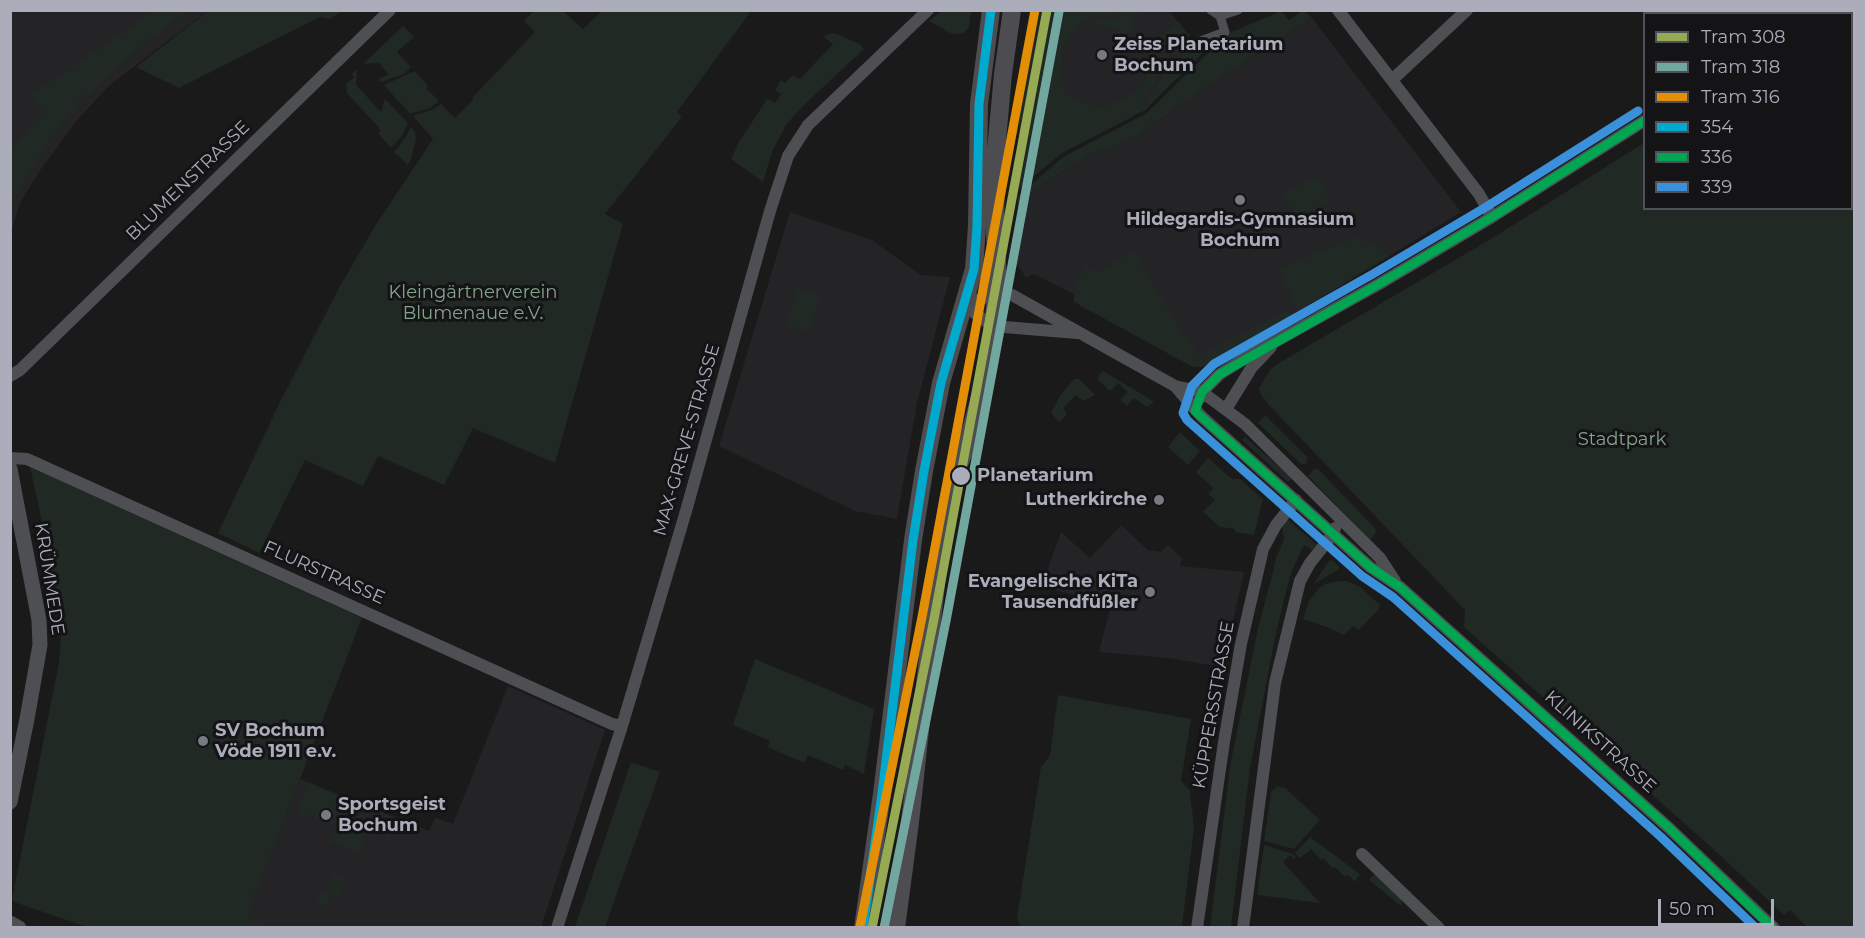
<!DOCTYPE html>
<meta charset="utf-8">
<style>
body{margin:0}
#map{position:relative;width:1865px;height:938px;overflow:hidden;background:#1a1a1a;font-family:Montserrat,sans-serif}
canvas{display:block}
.frame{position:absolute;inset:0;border:12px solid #abadba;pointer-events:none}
.legend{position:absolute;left:1643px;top:12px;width:210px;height:198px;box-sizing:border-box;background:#141316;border:2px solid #505158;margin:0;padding:8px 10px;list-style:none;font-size:18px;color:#abadba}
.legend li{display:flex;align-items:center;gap:12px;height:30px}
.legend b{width:30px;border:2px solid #505158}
.scale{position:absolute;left:1658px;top:899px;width:116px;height:27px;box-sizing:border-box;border:3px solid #abadba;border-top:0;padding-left:8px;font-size:18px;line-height:21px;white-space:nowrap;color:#abadba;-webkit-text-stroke:4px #141316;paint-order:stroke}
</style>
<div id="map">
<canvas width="1865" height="938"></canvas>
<div class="frame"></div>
<ul class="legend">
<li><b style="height:8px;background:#95aa53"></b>Tram 308</li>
<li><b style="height:8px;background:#72a7a0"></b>Tram 318</li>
<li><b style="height:8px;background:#e28e07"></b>Tram 316</li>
<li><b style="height:8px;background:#00a9ce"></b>354</li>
<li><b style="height:8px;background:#00a651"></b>336</li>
<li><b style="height:8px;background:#3a90db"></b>339</li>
</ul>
<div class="scale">50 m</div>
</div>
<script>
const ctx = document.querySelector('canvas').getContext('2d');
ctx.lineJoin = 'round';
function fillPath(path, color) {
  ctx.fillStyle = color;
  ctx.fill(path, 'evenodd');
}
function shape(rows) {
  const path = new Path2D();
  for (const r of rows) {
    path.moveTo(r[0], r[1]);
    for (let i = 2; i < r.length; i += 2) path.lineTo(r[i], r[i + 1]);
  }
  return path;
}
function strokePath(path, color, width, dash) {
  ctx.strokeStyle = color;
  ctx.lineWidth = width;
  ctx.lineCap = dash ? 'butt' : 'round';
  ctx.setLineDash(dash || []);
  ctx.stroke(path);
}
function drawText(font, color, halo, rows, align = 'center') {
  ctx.font = font + ' Montserrat,sans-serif';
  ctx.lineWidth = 6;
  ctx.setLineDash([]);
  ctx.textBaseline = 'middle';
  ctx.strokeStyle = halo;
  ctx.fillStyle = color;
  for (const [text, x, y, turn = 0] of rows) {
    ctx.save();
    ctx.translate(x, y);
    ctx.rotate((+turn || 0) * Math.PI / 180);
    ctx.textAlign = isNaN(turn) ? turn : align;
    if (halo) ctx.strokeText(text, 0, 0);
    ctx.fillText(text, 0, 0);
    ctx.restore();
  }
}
fillPath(shape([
 [11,11,207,11,110,85,77,120,39,172,20,203,11,233],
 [1031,11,1169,11,1192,39,1197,47,1147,109,1062,153,1017,190,1019,127,1024,57],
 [1312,18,1461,212,1319,299,1201,367,1193,367,1074,302,1074,294,1034,274,1026,278,1017,264,1016,259,1017,226,1023,226,1024,210,1033,190,1088,156,1136,137,1180,105],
 [790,212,872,240,921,275,950,277,917,403,897,519,855,511,719,446],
 [1121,525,1148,550,1161,552,1168,545,1182,558,1180,566,1244,572,1223,667,1168,658,1099,652,1111,604,1041,587,1061,532,1090,558],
 [508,686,605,730,541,927,270,928,246,917,300,779,429,831,435,818,453,824]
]), '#242426');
fillPath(shape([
 [946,10,971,11,969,27,964,33,958,34,950,33,929,21,939,13],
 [154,11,187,11,141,46,79,102,45,146,17,194,11,209,11,150,43,112,29,95,53,80],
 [208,11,208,10,342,11,330,19,320,17,179,88,136,67],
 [534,11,563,11,583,29,602,11,751,11,677,112,682,117,605,214,623,224,555,463,473,428,444,485,378,456,363,486,305,460,259,553,218,533,279,404,339,288,375,226,433,139,413,116,434,109,441,104,455,118,473,100,472,98,535,32,524,21],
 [1031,11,1118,11,1118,13,1094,16,1083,21,1067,39,1060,51,1063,53,1061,75,1065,92,1080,102,1099,106,1112,104,1132,94,1145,83,1147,75,1146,65,1157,76,1142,103,1147,109,1062,153,1017,190,1019,127,1024,57],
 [1122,11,1142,11,1133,19,1136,23,1124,34,1114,28,1096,23,1096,20,1120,17],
 [1281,11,1289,20,1302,11,1304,11,1312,18,1180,105,1136,137,1088,156,1033,190,1024,210,1023,226,1017,226,1018,196,1063,157,1147,113,1227,34],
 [1854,11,1854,927,1807,927,1790,910,1784,915,1712,848,1464,627,1465,610,1269,405,1261,395,1259,388,1270,370,1279,363,1491,239,1644,143,1644,208,1852,208,1852,14,1850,13],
 [1178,21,1192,39,1162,50,1156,43,1153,43],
 [403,26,414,37,397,52,411,67,404,74,381,82,378,79,389,75,379,63,363,64],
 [834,33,860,44,864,49,803,106,786,125,772,152,763,182,731,159,739,142,767,99,775,103,781,94,775,90,781,80,785,83,793,75,800,79,833,44,824,37,828,34],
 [1218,38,1150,105,1147,103,1163,75,1154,66],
 [357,69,356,85,381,112,385,99,408,123,402,136,391,148,378,133,381,130,347,93,346,84,354,77,352,74],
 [415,71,428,86,426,88,439,101,430,108,410,114,384,85],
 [411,126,415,133,416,139,411,159,408,165,394,152,406,137],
 [1318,176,1330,202,1295,218,1283,193],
 [1356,237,1381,249,1390,256,1298,311,1278,268],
 [1134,251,1183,335,1186,334,1198,355,1289,310,1291,316,1204,366,1193,367,1074,302,1076,283,1086,265,1096,273],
 [797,289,820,295,810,332,787,325],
 [1103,371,1148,398,1154,402,1147,407,1134,398,1127,406,1120,400,1128,392,1118,383,1110,391,1098,380,1099,375],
 [1074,379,1079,379,1095,395,1083,401,1076,395,1063,408,1067,414,1059,422,1051,413,1060,396],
 [1265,415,1308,458,1306,464,1301,464,1258,423],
 [1180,432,1200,451,1188,465,1168,447],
 [1245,437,1292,478,1288,482,1242,440],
 [1208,458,1232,479,1240,479,1263,499,1254,535,1235,532,1235,529,1220,527,1203,512,1215,500,1208,494,1213,488,1196,472],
 [30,467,362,618,247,916,268,927,87,927,14,902,12,899,59,663,61,635,39,507],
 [1314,469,1318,469,1375,528,1376,533,1370,540,1308,476],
 [1287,519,1317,545,1312,550,1304,545,1299,555,1290,576,1276,633,1250,768,1231,927,1210,928,1230,766,1258,628,1273,572,1276,557,1284,540,1282,525],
 [1332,560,1339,566,1339,569,1316,583,1315,582,1322,571,1329,561],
 [1339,581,1347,581,1360,587,1380,605,1378,610,1359,630,1353,626,1344,635,1327,627,1303,619,1309,601,1319,588,1326,584],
 [755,659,874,709,864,774,845,765,843,770,808,755,804,763,768,747,770,741,733,725],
 [1058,695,1191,719,1181,781,1190,791,1194,828,1182,927,1021,927,1017,918,1028,848,1041,767,1050,756],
 [631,762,660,772,605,927,575,927],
 [307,782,344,797,344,823,367,832,358,853,330,842,337,825,299,812],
 [1277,786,1285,788,1320,820,1294,849,1264,841,1271,792],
 [1310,837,1360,874,1355,882,1348,875,1345,877,1335,867,1333,869,1323,858,1321,860,1311,849,1300,858,1295,853],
 [1264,845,1293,854,1296,857,1294,859,1290,855,1283,862,1320,903,1257,895],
 [1376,872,1400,896,1402,902,1401,906,1369,880],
 [333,875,346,879,339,896,330,895,327,905,317,903,319,893,325,893]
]), '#212924');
strokePath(shape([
 [1211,10,1220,16,1225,32,1223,35],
 [1220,16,1238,10],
 [1195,43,1225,32]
]), '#4e4f53', 9);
strokePath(shape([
 [1338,10,1479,194,1492,217],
 [1814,14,1819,10],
 [1392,80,1467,10],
 [964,305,997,293,1012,295,1175,386,1202,392,1245,424,1380,558,1395,581],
 [964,305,992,326,1077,333],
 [10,376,20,370,390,10],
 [1175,386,1201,416,1370,567,1400,587,1556,727,1669,828,1774,928],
 [1200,398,1202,392,1220,374,1244,359,1379,284,1492,217,1644,121],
 [1226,409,1252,367,1271,347],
 [10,458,27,459,612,724,622,726],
 [1362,854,1439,928],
 [557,928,622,726,686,511,770,211,788,156,808,125,928,10],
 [1197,928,1224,742,1241,644,1263,549,1276,525,1296,500],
 [1243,928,1275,683,1300,581,1310,563,1333,534,1335,528]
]), '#4e4f53', 12);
strokePath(shape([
 [10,469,39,620,40,645,27,719,10,802],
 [10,923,19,928]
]), '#4e4f53', 15);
strokePath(shape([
 [863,928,882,794,913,540,924,471,941,383,974,269,977,226,979,104,991,10],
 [896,928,910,822,938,566,948,500,954,475,966,448,989,364,998,279,995,234,996,151,1003,74,1012,10]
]), '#4d4d51', 18);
strokePath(shape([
 [863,928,882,794,913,540,924,471,941,383,974,269,977,226,979,104,991,10]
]), '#00a9ce', 9);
strokePath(shape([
 [1644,121,1492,217,1379,284,1220,374,1202,392,1195,411,1370,567,1400,587,1669,828,1773,928]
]), '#00a651', 9);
strokePath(shape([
 [1638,111,1486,207,1373,274,1214,364,1192,386,1183,413,1187,420,1362,576,1393,597,1661,837,1756,928]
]), '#3a90db', 9);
strokePath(shape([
 [872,928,934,619,1047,10]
]), '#95aa53', 9);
strokePath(shape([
 [884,928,946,621,1059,12]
]), '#72a7a0', 9);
strokePath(shape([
 [860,926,922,617,1035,10]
]), '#e28e07', 9);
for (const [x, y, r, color] of [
 [1102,55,6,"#787a82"],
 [1240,200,6,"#787a82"],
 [961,476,10,"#abadba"],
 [1159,500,6,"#787a82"],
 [1150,592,6,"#787a82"],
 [203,741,6,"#787a82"],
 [326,815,6,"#787a82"]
]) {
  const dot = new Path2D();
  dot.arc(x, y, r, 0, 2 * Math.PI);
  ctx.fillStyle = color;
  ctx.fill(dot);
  strokePath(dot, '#141316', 2);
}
drawText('bold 18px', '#abadba', '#141316', [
 ["Zeiss Planetarium",1114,45],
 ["Bochum",1114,66],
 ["Hildegardis-Gymnasium",1240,220,"center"],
 ["Bochum",1240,241,"center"],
 ["Lutherkirche",1147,500,"right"],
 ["Evangelische KiTa",1138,582,"right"],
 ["Tausendfüßler",1138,603,"right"],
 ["SV Bochum",215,731],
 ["Vöde 1911 e.v.",215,752],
 ["Sportsgeist",338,805],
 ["Bochum",338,826]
], 'left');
drawText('18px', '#abadba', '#141316', [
 ["BLUMENSTRASSE",188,181,-44],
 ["MAX-GREVE-STRASSE",687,440,-74],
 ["FLURSTRASSE",324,573,24],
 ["KRÜMMEDE",49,579,81],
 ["KÜPPERSSTRASSE",1214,705,-80],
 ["KLINIKSTRASSE",1600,742,42]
]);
drawText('18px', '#83a48b', '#141316', [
 ["Kleingärtnerverein",473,293],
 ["Blumenaue e.V.",473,314],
 ["Stadtpark",1622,440]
]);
drawText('bold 18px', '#abadba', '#141316', [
 ["Planetarium",977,476]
], 'left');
</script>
